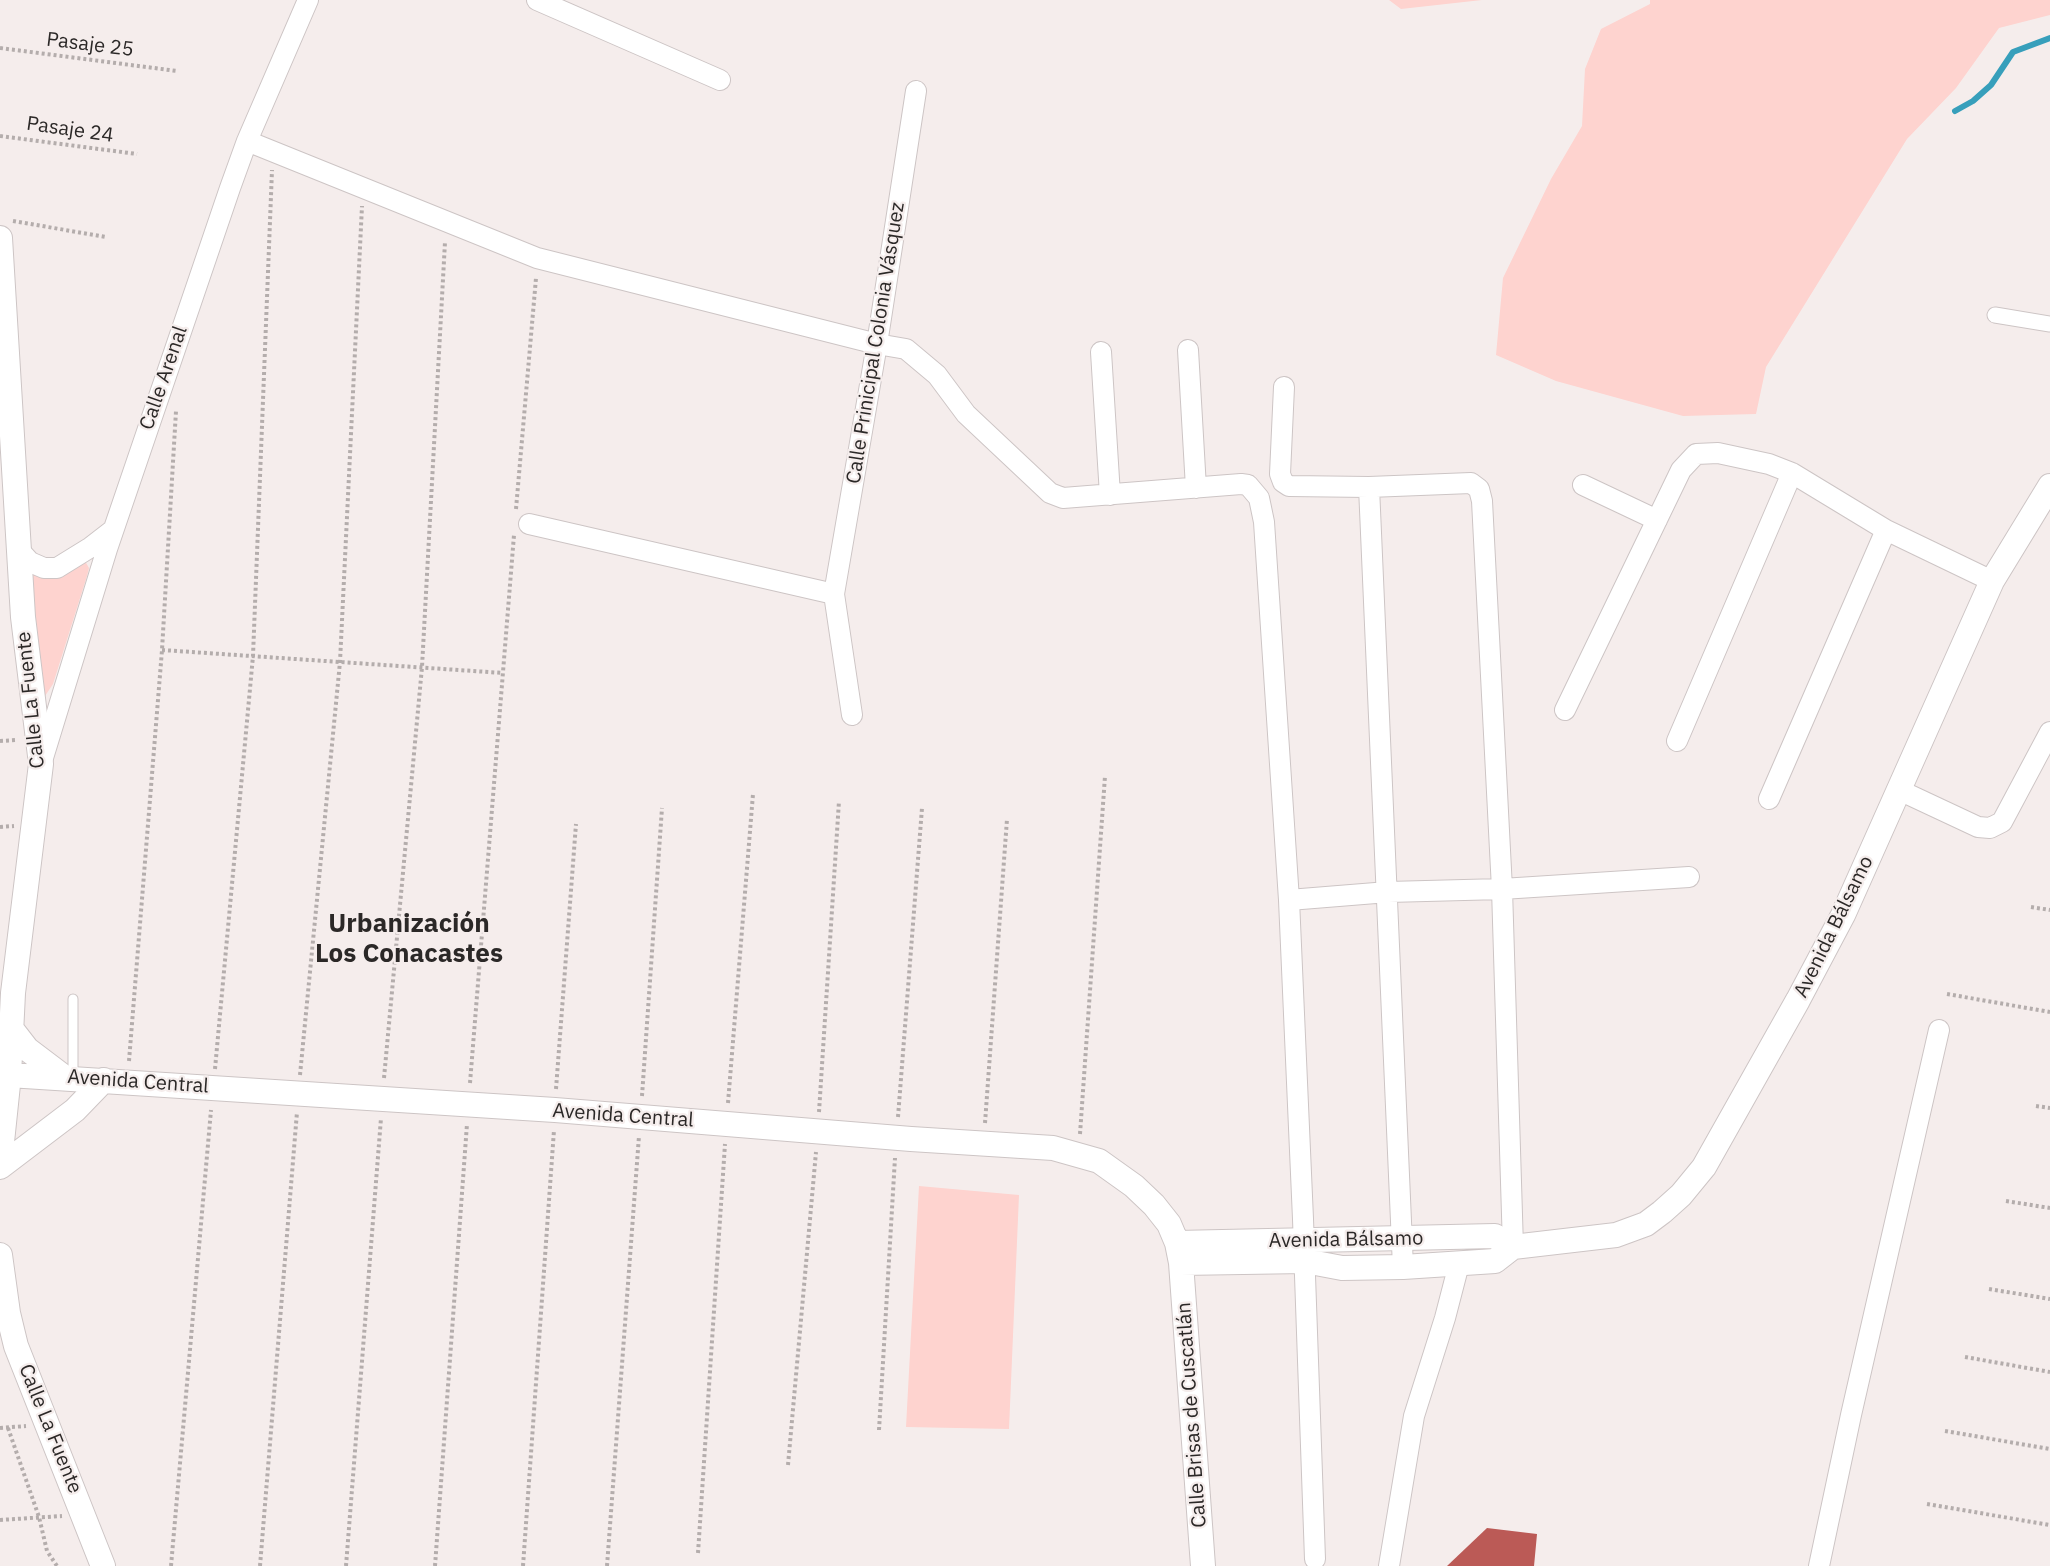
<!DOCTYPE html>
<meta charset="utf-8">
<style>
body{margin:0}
canvas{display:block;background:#f5edec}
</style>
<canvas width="2050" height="1566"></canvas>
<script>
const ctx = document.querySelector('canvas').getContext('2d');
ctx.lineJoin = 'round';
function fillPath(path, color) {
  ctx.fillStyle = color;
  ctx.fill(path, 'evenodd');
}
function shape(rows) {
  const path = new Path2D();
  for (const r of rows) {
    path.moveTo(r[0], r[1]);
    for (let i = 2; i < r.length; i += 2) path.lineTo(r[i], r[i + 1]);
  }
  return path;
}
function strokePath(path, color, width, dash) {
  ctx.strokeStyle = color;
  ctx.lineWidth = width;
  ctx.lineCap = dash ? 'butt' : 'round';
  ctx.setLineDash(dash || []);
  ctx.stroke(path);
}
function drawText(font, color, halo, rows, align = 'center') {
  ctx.font = font + ' "IBM Plex Sans",sans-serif';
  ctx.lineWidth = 4.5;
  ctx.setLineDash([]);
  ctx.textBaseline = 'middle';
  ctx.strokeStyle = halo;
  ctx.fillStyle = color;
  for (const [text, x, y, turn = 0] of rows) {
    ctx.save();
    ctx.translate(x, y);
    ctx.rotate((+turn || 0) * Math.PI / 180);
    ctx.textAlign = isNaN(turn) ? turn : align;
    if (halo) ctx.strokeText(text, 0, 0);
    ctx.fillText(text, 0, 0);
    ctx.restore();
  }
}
fillPath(shape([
 [1389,0,1482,0,1401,9],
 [1650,0,2050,0,2050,15,1999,28,1956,88,1907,139,1766,367,1756,414,1683,416,1556,381,1496,355,1503,278,1551,179,1582,126,1585,69,1601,29,1650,4],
 [85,561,89,568,87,576,53,684,45,696,29,572,41,577,53,578,69,572],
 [919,1186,1019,1195,1009,1429,906,1427]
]), '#fed3cf');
strokePath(shape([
 [1955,111,1973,101,1991,85,2013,52,2050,38]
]), '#379fbb', 6);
fillPath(shape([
 [1487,1528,1537,1534,1534,1566,1447,1566]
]), '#bb5a56');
const service = shape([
 [73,1078,73,999]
]);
const pedestrian = shape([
 [1995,315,2050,324]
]);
const minor = shape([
 [537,0,720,80],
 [247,141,537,258,877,344,906,349,937,375,966,414,1050,493,1063,498,1241,484,1248,485,1259,498,1264,522,1289,900,1303,1219,1315,1559],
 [1188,350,1196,488],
 [1101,352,1110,495],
 [1283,482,1289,486,1369,487,1471,483,1479,489,1482,501,1502,889,1513,1247],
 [1283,482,1280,474,1284,387],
 [1583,485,1657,520],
 [1369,487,1403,1267],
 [529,524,834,594],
 [18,549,30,562,44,568,57,568,91,547,113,530],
 [1565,710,1681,470,1696,454,1718,453,1769,464,1792,473,1886,530,1992,581],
 [852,715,834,594,877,344,916,91],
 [1677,741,1792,473],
 [42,761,107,549,230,188,247,141,308,0],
 [1899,790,1978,827,1990,828,2002,822,2050,732],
 [1769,799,1886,530],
 [1289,900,1388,892,1502,889,1689,877],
 [1389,1566,1414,1416,1445,1318,1459,1264],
 [1819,1566,1851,1415,1939,1030]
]);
const tertiary = shape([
 [0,238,23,617,41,764,13,993,9,1075,0,1161],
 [10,1027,27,1049,64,1077],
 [9,1075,555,1110,911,1139,1053,1148,1099,1161,1134,1186,1154,1205,1169,1224,1177,1243,1181,1263,1203,1566],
 [0,1167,75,1110,104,1080],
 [1177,1243,1495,1236,1513,1247],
 [0,1255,8,1313,16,1346,103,1566],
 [1181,1263,1305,1261,1342,1268,1403,1267,1495,1261,1513,1247,1616,1235,1646,1224,1662,1212,1681,1195,1704,1167,1798,1000,1843,915,1992,581,2050,486]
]);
strokePath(service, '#cdc5c5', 11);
strokePath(pedestrian, '#cdc5c5', 17);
strokePath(minor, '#cdc5c5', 22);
strokePath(tertiary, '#cdc5c5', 26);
strokePath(shape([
 [0,48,177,71],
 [0,136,137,154],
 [13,221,106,237],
 [516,509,536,278],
 [162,650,503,673],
 [0,741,17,740],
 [0,827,14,826],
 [2031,907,2050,910],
 [1947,994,2050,1012],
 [129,1061,162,650,176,411],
 [215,1069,253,656,272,170],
 [300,1075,340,662,362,206],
 [384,1078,422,667,445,242],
 [470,1083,514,535],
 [556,1089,576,824],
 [642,1096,662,808],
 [728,1103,753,794],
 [2036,1106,2050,1108],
 [819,1112,839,801],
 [898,1117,922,808],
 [985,1123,1007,819],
 [1080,1134,1105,776],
 [2006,1201,2050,1208],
 [1989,1289,2050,1299],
 [1965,1357,2050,1372],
 [0,1428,26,1426],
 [8,1428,39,1517,47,1551,57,1566],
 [879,1430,895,1158],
 [1945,1431,2050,1449],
 [788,1465,816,1152],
 [1927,1504,2050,1525],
 [0,1520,62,1516],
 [698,1553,725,1144],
 [171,1566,211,1110],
 [260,1566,297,1112],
 [346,1566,381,1118],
 [435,1566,467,1124],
 [523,1566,554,1130],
 [607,1566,639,1136]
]), '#b4adac', 4, [3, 3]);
strokePath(service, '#fff', 9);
strokePath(pedestrian, '#fff', 15);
strokePath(minor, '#fff', 20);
strokePath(tertiary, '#fff', 24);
drawText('20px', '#2b2827', '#f5edec', [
 ["Pasaje 25",90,45,7],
 ["Pasaje 24",70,130,8],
 ["Calle Prinicipal Colonia Vásquez",876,343,-81],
 ["Calle Arenal",164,378,-71],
 ["Calle La Fuente",31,700,-96],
 ["Avenida Bálsamo",1834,927,-64],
 ["Avenida Central",138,1082,4],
 ["Avenida Central",623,1116,4],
 ["Avenida Bálsamo",1346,1240,-1],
 ["Calle Brisas de Cuscatlán",1192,1415,-94],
 ["Calle La Fuente",50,1429,68]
]);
drawText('bold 26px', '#2b2827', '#f5edec', [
 ["Urbanización",409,924],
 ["Los Conacastes",409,954]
]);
</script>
